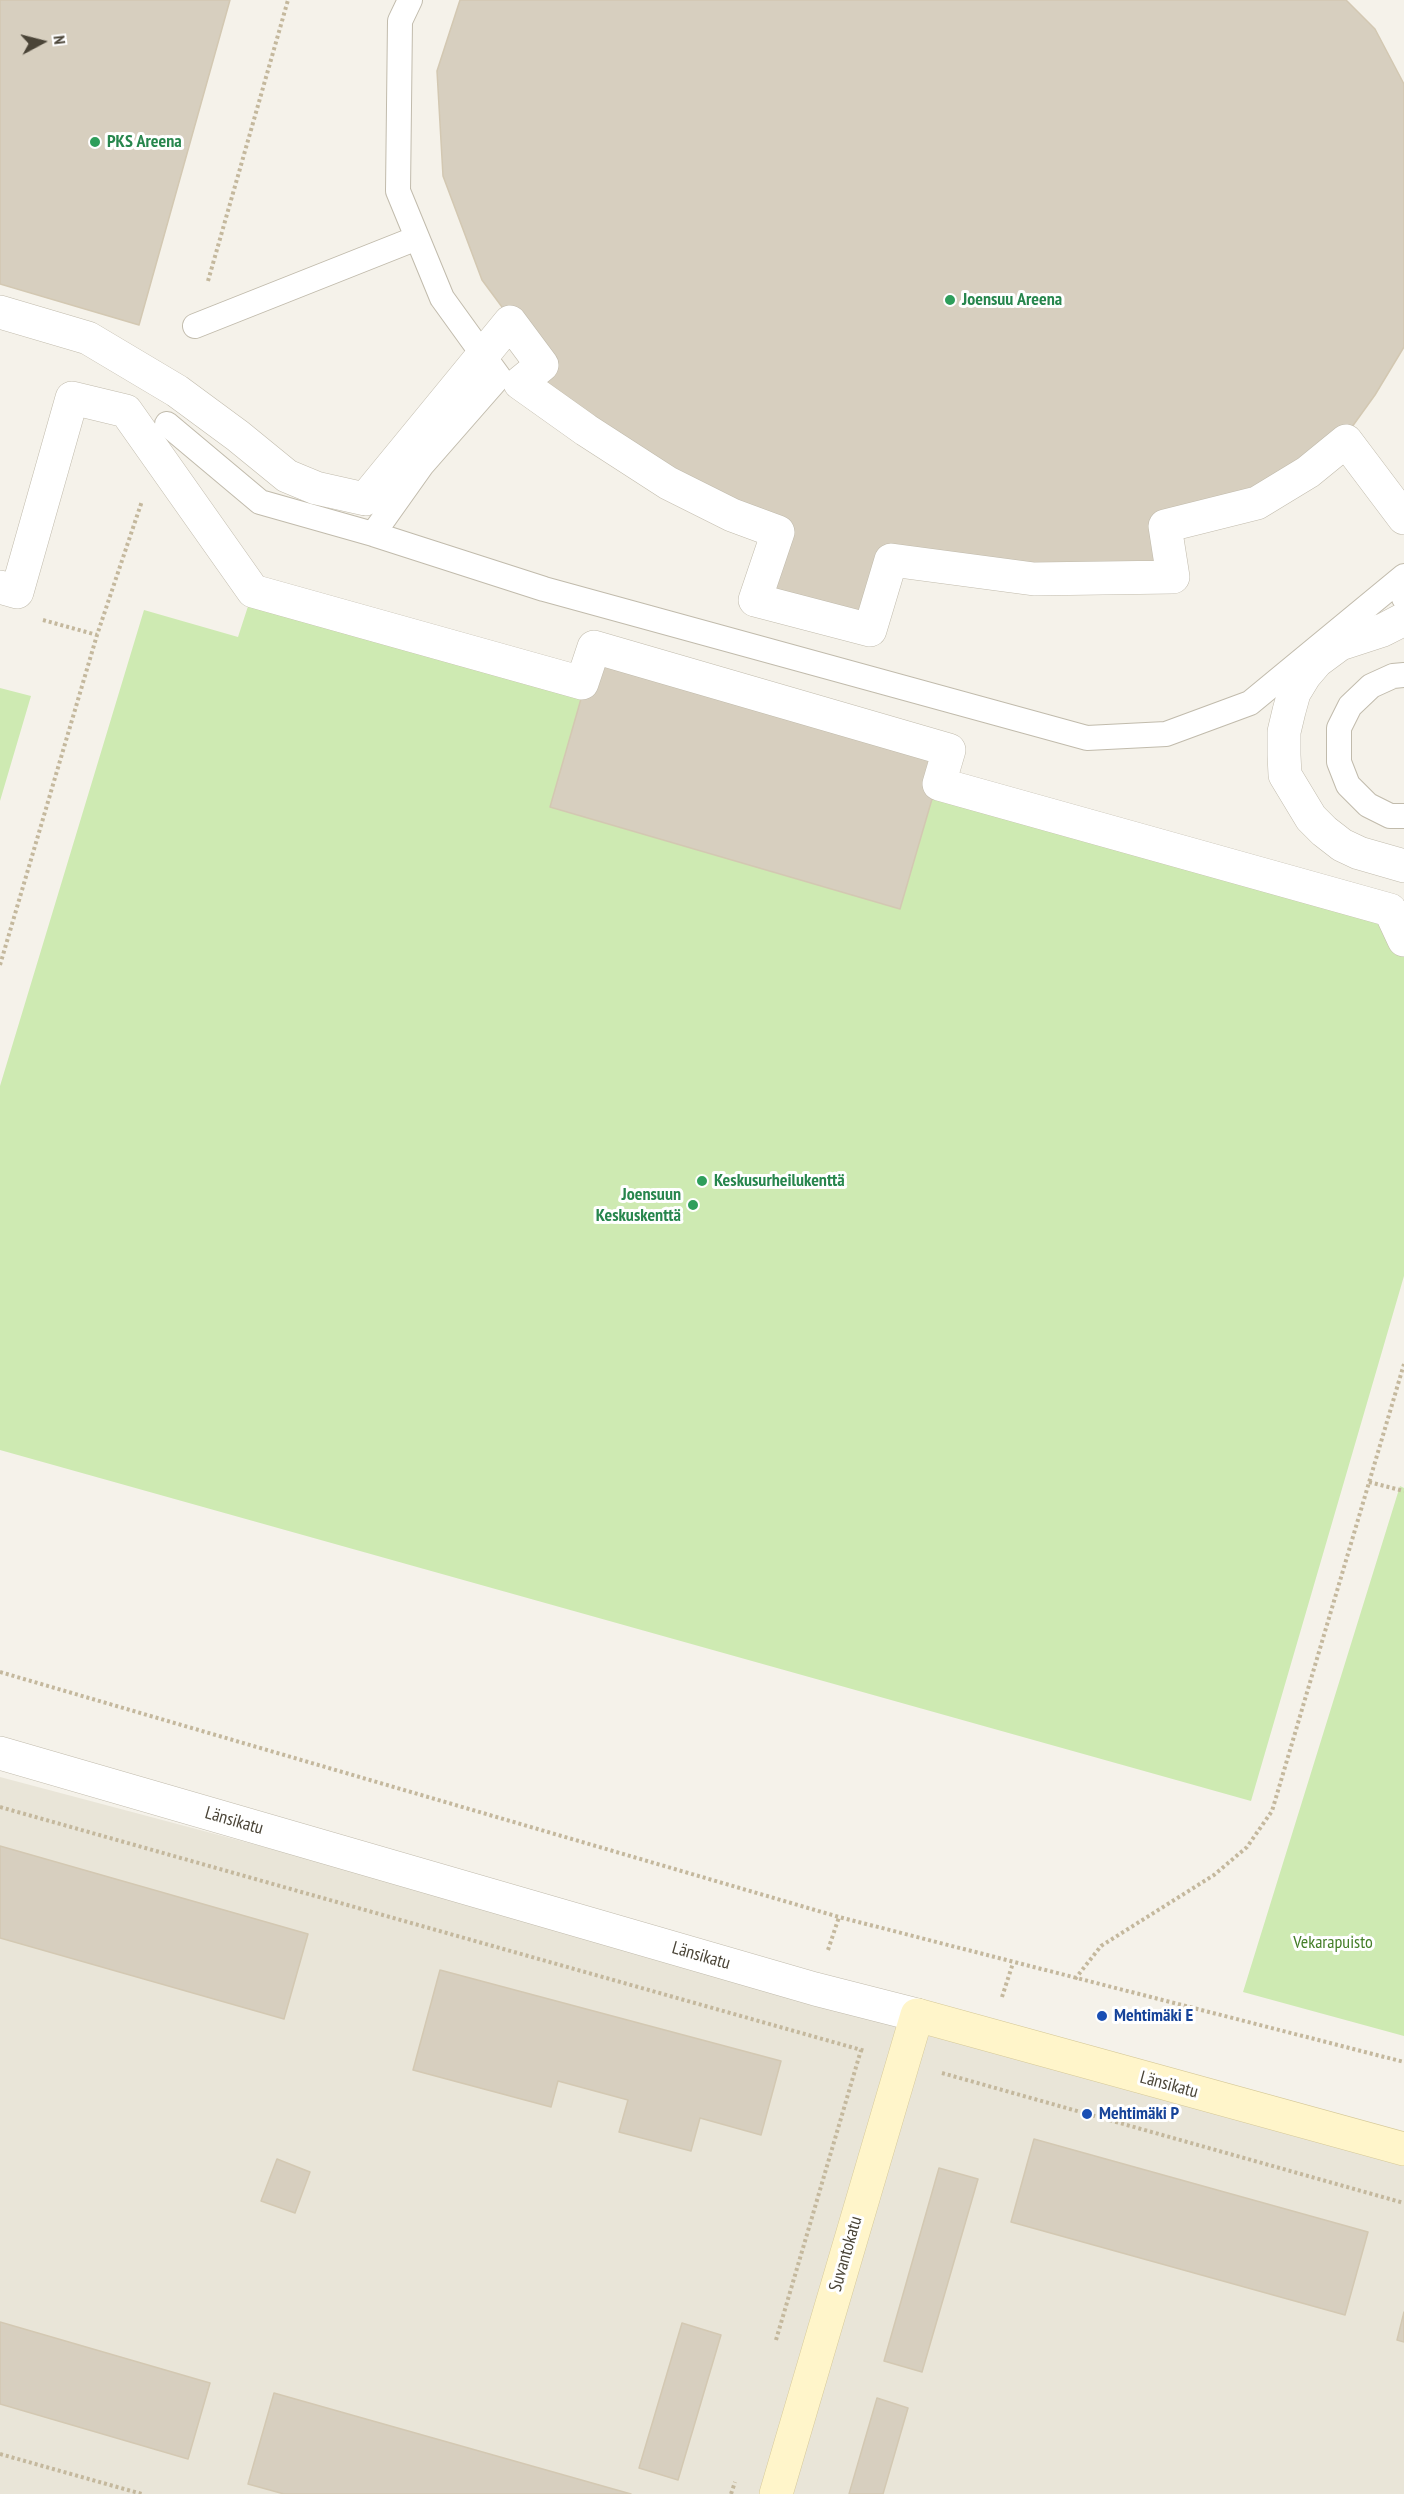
<!DOCTYPE html>
<meta charset="utf-8">
<style>
body{margin:0}
#map{position:relative;width:1404px;height:2494px;overflow:hidden;background:#f5f2ea;font-family:"PT Sans Narrow",sans-serif}
canvas{display:block}
.north{position:absolute;left:12px;top:12px;width:60px;height:60px;-webkit-text-stroke:4px #fff;paint-order:stroke;rotate:83deg;font-size:16px;font-weight:700;line-height:24px;text-align:center;color:#4a4437}
.north::after{content:'';display:block;margin:auto;width:21px;height:27px;background:#4a4437;clip-path:polygon(50% 0,100% 100%,50% 72%,0 100%)}
</style>
<div id="map">
<canvas width="1404" height="2494"></canvas>
<div class="north">N</div>
</div>
<script>
const ctx = document.querySelector('canvas').getContext('2d');
ctx.lineJoin = 'round';
function fillPath(path, color) {
  ctx.fillStyle = color;
  ctx.fill(path, 'evenodd');
}
function shape(rows) {
  const path = new Path2D();
  for (const r of rows) {
    path.moveTo(r[0], r[1]);
    for (let i = 2; i < r.length; i += 2) path.lineTo(r[i], r[i + 1]);
  }
  return path;
}
function strokePath(path, color, width, dash) {
  ctx.strokeStyle = color;
  ctx.lineWidth = width;
  ctx.lineCap = dash ? 'butt' : 'round';
  ctx.setLineDash(dash || []);
  ctx.stroke(path);
}
function drawText(font, color, halo, rows, align = 'center') {
  ctx.font = font + ' "PT Sans Narrow",sans-serif';
  ctx.lineWidth = 6;
  ctx.setLineDash([]);
  ctx.textBaseline = 'middle';
  ctx.strokeStyle = halo;
  ctx.fillStyle = color;
  for (const [text, x, y, turn = 0] of rows) {
    ctx.save();
    ctx.translate(x, y);
    ctx.rotate((+turn || 0) * Math.PI / 180);
    ctx.textAlign = isNaN(turn) ? turn : align;
    if (halo) ctx.strokeText(text, 0, 0);
    ctx.fillText(text, 0, 0);
    ctx.restore();
  }
}
fillPath(shape([
 [0,1777,913,2019,773,2494,0,2494],
 [919,2020,1404,2153,1404,2494,781,2494]
]), '#e9e5d8');
fillPath(shape([
 [253,591,1390,910,1404,940,1404,1276,1251,1801,0,1450,0,1086,144,610,238,637],
 [0,688,31,696,0,801],
 [1400,1486,1404,1488,1404,2036,1243,1992]
]), '#ceeab2');
const building = shape([
 [0,0,230,0,139,325,0,284,0,0],
 [460,0,1346,0,1375,29,1404,84,1404,347,1375,395,1344,438,1306,470,1163,526,1170,575,890,558,869,629,757,599,780,532,523,383,545,365,482,280,443,176,437,71,460,0],
 [595,650,946,751,900,909,550,807,595,650],
 [0,1846,308,1934,284,2019,0,1938,0,1846],
 [440,1970,781,2061,761,2135,700,2118,691,2151,619,2132,628,2100,558,2081,551,2107,413,2070,440,1970],
 [1034,2139,1368,2232,1345,2315,1011,2222,1034,2139],
 [277,2159,310,2172,295,2213,261,2201,277,2159],
 [939,2168,978,2179,922,2372,884,2361,939,2168],
 [1404,2312,1404,2342,1397,2340,1404,2312],
 [0,2322,210,2383,188,2459,0,2404,0,2322],
 [682,2323,721,2335,678,2480,639,2468,682,2323],
 [274,2393,631,2494,284,2494,248,2484,274,2393],
 [877,2398,908,2408,883,2494,849,2494,877,2398]
]);
fillPath(building, '#d7cfbf');
strokePath(building, '#d3c8b2', 1.5);
const service = shape([
 [195,326,417,238],
 [167,424,260,502,373,534,544,589,1087,738,1166,734,1250,703,1404,576,1404,598],
 [373,534,422,465,499,377,442,298,398,191,400,21,410,0],
 [1404,675,1393,676,1371,686,1350,706,1339,728,1339,762,1348,785,1368,805,1390,816,1404,816]
]);
const pedestrian = shape([
 [0,312,88,338,177,391,238,436,287,476,316,488,365,499,510,322,542,365,520,383,586,430,668,483,732,515,778,532,755,600,870,630,891,560,1034,579,1173,577,1165,526,1257,503,1308,472,1346,441,1404,518],
 [0,587,17,592,72,398,126,411,253,591,582,683,594,647,949,750,939,784,1390,910,1404,940],
 [1404,619,1383,630,1340,644,1317,661,1305,675,1294,693,1289,711,1284,732,1284,755,1285,775,1311,818,1324,831,1342,845,1359,853,1404,866]
]);
const tertiary = shape([
 [0,1753,815,1989,917,2015]
]);
const secondary = shape([
 [776,2494,917,2015,1404,2149]
]);
strokePath(service, '#c1bbac', 26);
strokePath(pedestrian, '#c1bbac', 34);
strokePath(tertiary, '#c1bbac', 34);
strokePath(secondary, '#d6c999', 34);
strokePath(shape([
 [208,281,288,0],
 [43,620,97,635],
 [0,965,97,635,142,501],
 [1369,1482,1404,1491],
 [0,1672,839,1917,1404,2062],
 [0,1807,865,2051],
 [828,1950,839,1917],
 [1075,1979,1101,1946,1214,1875,1247,1847,1272,1811,1404,1364],
 [1002,1997,1013,1963],
 [942,2073,1404,2203],
 [776,2340,861,2050],
 [0,2454,142,2494],
 [731,2494,735,2482]
]), '#c4b89d', 4, [3, 3]);
strokePath(service, '#fff', 24);
strokePath(pedestrian, '#fff', 33);
strokePath(tertiary, '#fff', 33);
strokePath(secondary, '#fff5ca', 33);
for (const [x, y, r, color] of [
 [95,142,6,"#2e9e5b"],
 [950,300,6,"#2e9e5b"],
 [702,1181,6,"#2e9e5b"],
 [693,1205,6,"#2e9e5b"],
 [1102,2016,6,"#1a4fb4"],
 [1087,2114,6,"#1a4fb4"]
]) {
  const dot = new Path2D();
  dot.arc(x, y, r, 0, 2 * Math.PI);
  ctx.fillStyle = color;
  ctx.fill(dot);
  strokePath(dot, '#fff', 2);
}
drawText('bold 18px', '#27864d', '#fff', [
 ["PKS Areena",107,142],
 ["Joensuu Areena",962,300],
 ["Keskusurheilukenttä",714,1181],
 ["Joensuun",681,1195,"right"],
 ["Keskuskenttä",681,1216,"right"]
], 'left');
drawText('18px', '#4a4437', '#fff', [
 ["Länsikatu",234,1821,16],
 ["Länsikatu",701,1956,16],
 ["Länsikatu",1169,2085,15],
 ["Suvantokatu",846,2254,-74]
]);
drawText('18px', '#447e28', '#fff', [
 ["Vekarapuisto",1333,1943]
]);
drawText('bold 18px', '#164399', '#fff', [
 ["Mehtimäki E",1114,2016],
 ["Mehtimäki P",1099,2114]
], 'left');
</script>
